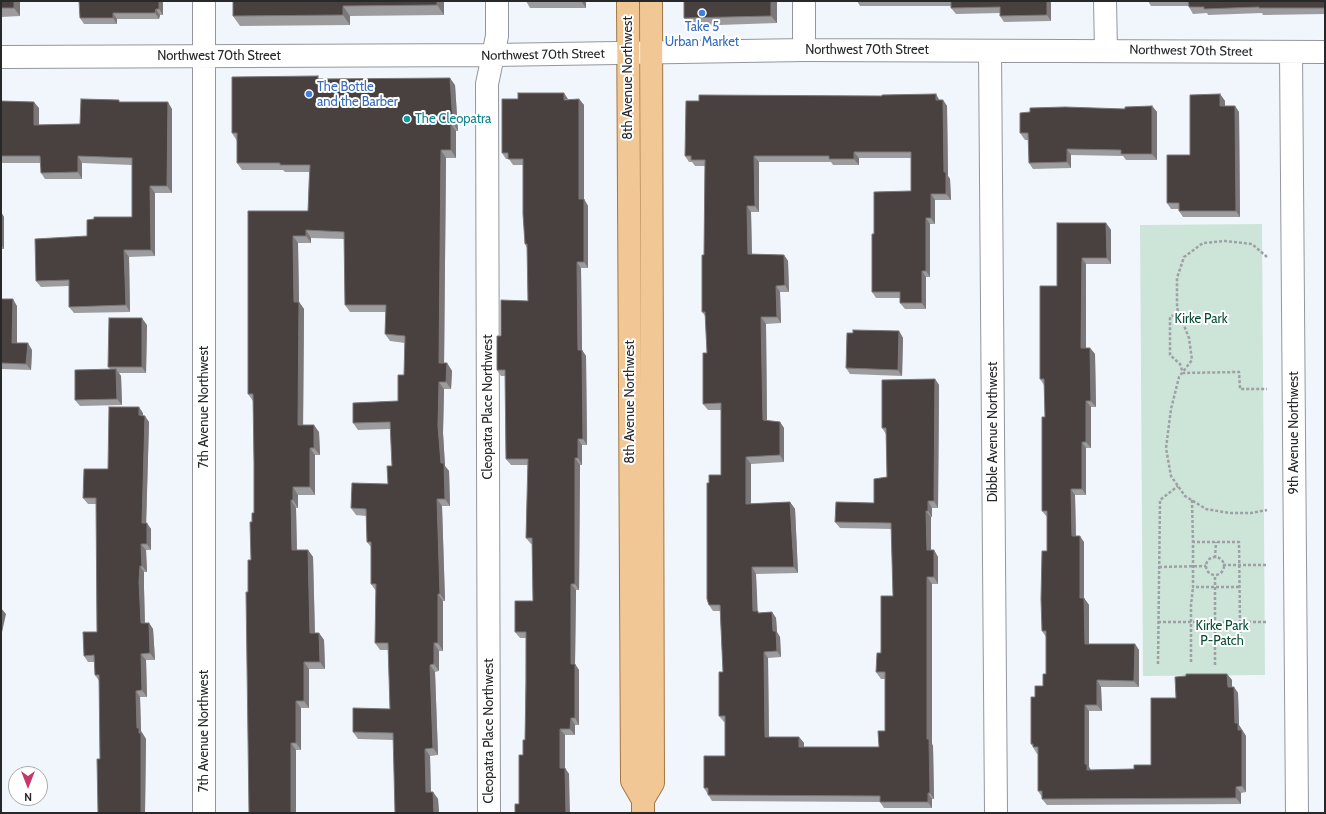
<!DOCTYPE html>
<style>
body{margin:0}
#map{position:relative;width:1326px;height:814px;overflow:hidden;background:#f1f6fc;font-family:Cabin,sans-serif}
canvas{display:block}
.frame{position:absolute;inset:0;border:2px solid #26282a;pointer-events:none}
.north{position:absolute;left:8px;top:766px;width:40px;height:40px;box-sizing:border-box;background:#fff;border:1px solid #a8a9aa;border-radius:50%;rotate:180deg;font-size:11px;font-weight:700;line-height:16px;text-align:center;color:#26282a}
.north::after{content:'';display:block;margin:auto;width:14px;height:18px;background:#c4386b;clip-path:polygon(50% 0,100% 100%,50% 72%,0 100%)}
</style>
<div id="map">
<canvas width="1326" height="814"></canvas>
<div class="frame"></div>
<div class="north">N</div>
</div>
<script>
const ctx = document.querySelector('canvas').getContext('2d');
ctx.lineJoin = 'round';
function fillPath(path, color) {
  ctx.fillStyle = color;
  ctx.fill(path, 'evenodd');
}
function shape(rows) {
  const path = new Path2D();
  for (const r of rows) {
    if (r.length === 3) {
      path.moveTo(r[0] + r[2], r[1]);
      path.arc(r[0], r[1], r[2], 0, 2 * Math.PI);
      continue;
    }
    path.moveTo(r[0], r[1]);
    for (let i = 2; i < r.length; i += 2) path.lineTo(r[i], r[i + 1]);
  }
  return path;
}
function strokePath(path, color, width, dash) {
  ctx.strokeStyle = color;
  ctx.lineWidth = width;
  ctx.lineCap = dash ? 'butt' : 'round';
  ctx.setLineDash(dash || []);
  ctx.stroke(path);
}
function drawText(font, color, halo, rows, align = 'center') {
  ctx.font = font + ' Cabin,sans-serif';
  ctx.lineWidth = 4;
  ctx.setLineDash([]);
  ctx.textBaseline = 'middle';
  ctx.strokeStyle = halo;
  ctx.fillStyle = color;
  for (const [text, x, y, turn = 0] of rows) {
    ctx.save();
    ctx.translate(x, y);
    ctx.rotate((+turn || 0) * Math.PI / 180);
    ctx.textAlign = isNaN(turn) ? turn : align;
    if (halo) ctx.strokeText(text, 0, 0);
    ctx.fillText(text, 0, 0);
    ctx.restore();
  }
}
fillPath(shape([
 [1262,224,1265,675,1143,676,1140,225]
]), '#cde4d9');
const minor = shape([
 [204,1,204,813],
 [804,1,804,50],
 [1105,1,1106,50],
 [990,51,996,813],
 [1291,52,1297,813],
 [1,57,493,55,804,50,1325,52],
 [489,813,487,84,497,36,497,1]
]);
const major = shape([
 [628,1,632,781,643,800,643,813],
 [643,800,653,783,651,1]
]);
strokePath(minor, '#93979d', 24);
strokePath(major, '#a37741', 24);
strokePath(shape([
 [1267,257,1252,244,1225,241,1203,243,1184,257,1177,278,1177,308,1189,338,1192,360,1179,377,1171,409,1166,448,1171,476,1185,496,1206,509,1229,513,1251,513,1267,510],
 [1179,313,1170,317,1170,355,1180,364,1183,373,1239,372,1240,389,1267,389],
 [1192,500,1193,542],
 [1215,566,9],
 [1215,558,1216,542],
 [1223,565,1267,565],
 [1159,567,1206,566],
 [1239,587,1193,587,1193,542,1239,542,1240,622,1240,639],
 [1158,622,1268,622],
 [1191,662,1191,605,1193,587],
 [1158,664,1160,500,1178,486],
 [1215,665,1215,575]
]), '#9da1a5', 2.5, [3, 2]);
strokePath(minor, '#fff', 22);
strokePath(major, '#f0c795', 22);
fillPath(shape([
 [1,1,20,1,20,16,1,17],
 [163,1,163,15,160,15,159,19,117,19,117,24,84,24,80,18],
 [233,1,444,1,444,15,350,16,350,25,240,26,233,16],
 [526,1,586,1,586,8,530,8],
 [684,1,777,1,777,23,690,26,684,18],
 [857,1,1051,1,1051,21,1004,22,1000,16,1000,13,956,14,951,8,951,6,860,6],
 [1148,1,1325,1,1325,14,1263,15,1262,13,1208,15,1207,13,1193,14,1189,7,1189,6,1151,6],
 [320,79,455,85,458,131,456,131,456,158,446,158,444,363,447,363,452,371,451,389,444,389,443,433,445,466,449,471,450,506,442,506,445,601,443,601,443,651,439,651,439,671,435,672,438,755,430,756,431,792,433,792,438,799,439,813,393,740,358,739,353,732,390,709,388,650,380,650,375,643,376,591,371,584,371,547,367,542,366,516,356,515,351,508,388,484,392,466,391,429,358,430,353,423,398,401,404,375,405,343,390,341,385,334,386,312,350,312,345,305,344,239,311,238,311,243,298,243,299,302,304,309,303,425,319,432,320,455,315,455,315,495,298,495,298,508,296,508,297,550,308,550,313,557,315,633,319,633,324,640,325,669,309,669,309,708,301,708,301,750,296,750,296,813,248,592,251,560,252,522,254,513,254,463,253,401,248,394,248,211,308,211,309,172,285,172,283,170,242,170,237,163,237,141,232,133],
 [1220,94,1225,101,1225,106,1235,106,1239,112,1240,217,1183,217,1179,211,1179,209,1171,209,1167,203],
 [579,99,584,105,584,199,588,206,588,268,581,268,582,350,586,356,587,445,582,445,582,465,580,465,579,590,576,590,575,664,579,670,579,725,575,725,575,735,565,735,565,768,569,774,519,804,523,755,525,740,526,638,520,638,515,632,533,601,532,544,531,544,526,538,528,465,511,465,506,459,505,376,501,376,497,370,501,336,528,301,527,248,525,244,523,165,513,165,509,159,506,159,502,153],
 [943,100,947,106,948,176,950,179,951,200,935,200,935,224,930,224,930,277,926,277,926,309,905,309,900,303,900,298,876,298,872,292,874,234,911,191,911,158,859,158,859,165,833,165,831,162,759,162,759,212,751,212,752,254,784,255,788,261,789,292,780,292,781,323,766,324,767,421,780,422,784,428,784,462,751,464,751,504,790,502,795,509,798,573,756,574,757,611,759,613,772,612,776,618,777,632,780,637,781,657,768,658,769,737,799,737,804,743,804,747,879,747,885,731,885,679,881,679,876,672,893,596,892,529,840,528,835,522,874,503,887,477,886,434,882,428,935,379,939,385,938,508,932,508,932,517,931,517,931,550,934,550,938,557,938,584,932,584,932,744,933,746,934,799,932,799,932,808,884,808,880,802,712,801,704,788,725,756,725,722,724,722,719,716,723,672,720,611,713,611,709,605,709,483,721,475,721,410,708,410,703,404,707,353,706,317,702,312,704,255,705,166,695,166,692,162,689,162,685,156,699,101],
 [1,101,39,108,39,125,80,124,121,102,172,109,172,193,155,193,155,256,129,257,130,312,74,313,69,307,69,286,41,287,36,281,87,236,132,217,132,165,82,163,82,179,45,179,41,173,41,163,1,163],
 [1152,106,1157,112,1157,160,1126,160,1123,156,1071,155,1071,168,1033,169,1029,163,1028,140,1025,140,1020,133,1125,109],
 [1,212,4,217,4,249,1,249],
 [1106,223,1111,230,1111,264,1086,264,1086,348,1090,348,1095,354,1096,407,1091,407,1091,448,1086,448,1086,495,1075,495,1076,536,1084,542,1084,598,1089,605,1089,644,1135,644,1139,650,1139,687,1101,687,1102,711,1089,711,1089,767,1091,770,1134,769,1151,765,1176,698,1227,674,1232,680,1232,687,1234,687,1238,693,1239,725,1246,736,1246,792,1241,793,1241,804,1047,805,1042,799,1042,797,1038,791,1038,754,1037,754,1033,747,1033,746,1031,744,1035,697,1043,686,1046,674,1046,637,1042,631,1047,551,1047,517,1042,511,1045,417,1044,385,1040,379,1057,286],
 [1,299,17,306,17,343,32,350,31,370,1,369],
 [147,325,146,373,119,373,121,376,122,405,80,406,75,400,110,369,108,367],
 [899,331,903,338,902,376,850,374,846,368,853,333],
 [143,413,143,416,149,422,146,523,151,529,151,550,146,550,147,572,144,572,144,588,145,623,149,623,153,629,155,660,146,660,147,697,140,697,141,731,146,739,145,813,98,813,100,759,99,681,95,675,95,662,88,662,84,656,97,632,96,504,88,504,83,498,108,469]
]), '#9c9c9e');
fillPath(shape([
 [14,1,20,1,20,16,14,8],
 [159,1,163,1,163,15,159,9],
 [437,1,444,1,444,15,437,5],
 [581,1,586,1,586,8],
 [771,1,777,1,777,23,771,16],
 [1047,1,1051,1,1051,21,1047,15],
 [343,6,350,16,350,25,343,15],
 [156,9,160,15,159,19,155,13],
 [113,13,117,19,117,24,113,18],
 [450,78,455,85,458,131,453,123],
 [564,93,568,99,564,100],
 [936,94,940,101,936,100],
 [1220,94,1225,101,1225,113,1220,106],
 [579,99,584,105,584,206,579,199],
 [943,100,947,106,948,176,950,179,951,200,946,194,944,172],
 [34,102,39,108,39,132,34,125],
 [168,102,172,109,172,193,167,186],
 [1152,106,1157,112,1157,160,1152,154],
 [1235,106,1239,112,1240,217,1236,211],
 [451,124,456,131,456,158,451,150],
 [1067,149,1071,155,1071,168,1067,162],
 [441,150,446,158,444,370,439,363],
 [854,152,859,158,859,165,854,159],
 [78,156,82,163,82,179,78,172],
 [754,156,759,162,759,212,755,206],
 [150,186,155,193,155,256,151,250],
 [931,194,935,200,935,224,931,218],
 [584,199,588,206,588,268,584,262],
 [747,206,751,212,752,260,748,254],
 [1,212,4,217,4,249,1,244],
 [926,218,930,224,930,277,926,271],
 [1106,223,1111,230,1111,264,1107,258],
 [306,230,311,238,311,243,306,236],
 [293,236,298,243,299,302,304,309,303,432,298,425,294,302],
 [124,250,129,257,130,312,126,305],
 [784,255,788,261,789,292,785,285],
 [1082,258,1086,264,1086,354,1081,348],
 [577,262,581,268,582,350,586,356,587,445,583,439,578,350],
 [922,271,926,277,926,309,922,303],
 [776,286,780,292,781,323,777,317],
 [13,299,17,306,17,349,12,343],
 [761,317,766,324,767,427,763,420],
 [142,318,147,325,146,373,142,367],
 [899,331,903,338,902,376,898,370],
 [28,343,32,350,31,370,26,364],
 [1090,348,1095,354,1096,407,1091,401],
 [447,363,452,371,451,389,446,382],
 [116,369,121,376,122,405,117,399],
 [935,379,939,385,938,508,934,501],
 [439,382,444,389,443,433,445,466,449,471,450,506,445,499,441,463,438,426],
 [1086,401,1091,407,1091,448,1086,442],
 [139,407,143,413,143,422,139,415],
 [145,416,149,422,146,529,142,523],
 [780,422,784,428,784,462,780,455],
 [314,425,319,432,320,455,314,448],
 [578,439,582,445,582,465,578,458],
 [1082,442,1086,448,1086,495,1082,489],
 [310,448,315,455,315,495,310,487],
 [746,457,751,464,751,510,746,504],
 [575,458,580,465,579,590,575,584],
 [293,487,298,495,298,508,293,500],
 [1071,489,1075,495,1076,542,1072,536],
 [437,499,442,506,445,601,440,594],
 [291,500,296,508,297,558,292,550],
 [928,501,932,508,932,517,928,511],
 [790,502,795,509,798,573,794,567],
 [926,511,931,517,931,557,927,550],
 [147,523,151,529,151,550,147,544],
 [1080,536,1084,542,1084,605,1080,598],
 [141,544,146,550,147,572,142,566],
 [308,550,313,557,315,640,310,633],
 [934,550,938,557,938,584,934,577],
 [140,566,144,572,144,588,145,629,141,623,139,582],
 [752,567,756,574,758,617,753,611],
 [927,577,932,584,932,744,933,746,934,799,930,793,927,739],
 [571,584,576,590,575,664,579,670,579,725,575,718,571,664],
 [438,594,443,601,443,651,438,643],
 [1084,598,1089,605,1089,650,1085,644],
 [1,608,6,614,1,637],
 [772,612,776,618,777,632,780,637,781,657,777,651,773,631],
 [149,623,153,629,155,660,150,653],
 [319,633,324,640,325,669,320,662],
 [434,643,439,651,439,671,434,664],
 [1135,644,1139,650,1139,687,1134,681],
 [764,652,768,658,769,743,765,737],
 [141,654,146,660,147,697,142,690],
 [1,658,2,660,2,705,1,703],
 [304,662,309,669,309,708,304,701],
 [430,665,435,672,438,755,433,748],
 [1227,674,1232,680,1232,693,1228,687],
 [1097,680,1101,687,1102,711,1097,705],
 [1234,687,1238,693,1239,725,1246,736,1246,792,1242,786,1238,730,1235,723],
 [136,691,140,697,141,731,146,739,145,813,141,813,137,728],
 [296,701,301,708,301,750,296,743],
 [1085,705,1089,711,1089,767,1091,770,1087,770,1085,764],
 [571,718,575,725,575,735,570,729],
 [560,729,565,735,565,768,569,774,570,813,566,813,560,768],
 [799,737,804,743,804,753,799,747],
 [291,743,296,750,296,813,291,813],
 [425,749,430,756,431,799,426,792],
 [1,768,1,769,2,801,1,800],
 [1236,787,1241,793,1241,804,1236,798],
 [433,792,438,799,439,813,434,813],
 [928,793,932,799,932,808,928,802]
]), '#7b7778');
const building = shape([
 [1,1,14,1,14,8,1,8,1,1],
 [79,1,159,1,159,9,156,9,155,13,113,13,113,18,80,18,79,1],
 [233,1,437,1,437,5,343,6,343,15,233,16,233,1],
 [684,1,771,1,771,16,684,18,684,1],
 [951,1,1047,1,1047,15,1000,16,1000,7,951,8,951,1],
 [1188,1,1325,1,1325,8,1259,8,1259,7,1204,9,1204,7,1189,7,1188,1],
 [318,76,318,79,450,78,453,123,451,124,451,150,441,150,439,363,447,363,446,382,439,382,438,426,441,463,444,463,445,499,437,499,440,594,438,594,438,643,434,643,434,664,430,665,433,748,425,749,426,792,433,792,434,813,395,813,393,733,353,732,353,708,390,709,388,643,375,643,376,584,371,584,371,542,367,542,366,509,351,508,352,483,388,484,387,466,392,466,390,422,353,423,353,403,398,401,398,375,404,375,405,336,385,334,386,305,345,305,344,232,306,230,306,236,293,236,294,302,299,302,298,425,314,425,314,448,310,448,310,487,293,487,293,500,291,500,292,550,308,550,310,633,319,633,320,662,304,662,304,701,296,701,296,743,291,743,291,813,249,813,246,592,248,592,248,560,251,560,250,522,252,522,252,513,254,513,254,463,253,394,248,394,248,211,308,211,310,165,280,165,280,163,237,163,237,133,232,133,232,77,318,76],
 [518,93,564,93,564,100,579,99,579,199,584,199,584,262,577,262,578,350,582,350,583,439,578,439,578,458,575,458,575,584,571,584,571,664,575,664,575,718,571,718,570,729,560,729,560,768,565,768,566,813,515,813,515,804,519,804,519,755,523,755,523,740,525,740,526,683,526,632,515,632,515,601,533,601,532,538,526,538,528,459,506,459,505,370,497,370,497,336,501,336,501,300,528,301,527,244,525,244,523,214,523,159,508,159,508,153,502,153,502,99,518,99,518,93],
 [936,94,936,100,943,100,944,172,946,172,946,194,931,194,931,218,926,218,926,271,922,271,922,303,900,303,900,292,872,292,872,234,874,234,874,192,911,191,911,152,854,152,854,159,829,159,829,156,754,156,755,206,747,206,748,254,784,255,785,285,776,286,777,317,761,317,763,420,780,422,780,455,746,457,746,504,790,502,794,567,752,567,753,611,758,611,758,613,772,612,773,631,776,631,777,651,764,652,765,737,799,737,799,747,879,747,878,731,885,731,885,672,876,672,877,653,881,653,881,596,893,596,891,523,835,522,836,502,874,503,874,479,887,477,886,428,882,428,882,380,935,379,934,501,928,501,928,511,926,511,927,550,934,550,934,577,927,577,927,739,929,739,930,793,928,793,928,802,880,802,880,796,708,795,708,788,704,788,704,756,725,756,725,716,719,716,719,672,723,672,720,605,709,605,707,599,707,483,709,483,709,475,721,475,721,403,703,404,703,353,707,353,705,312,702,312,702,255,704,255,705,160,691,160,691,156,685,156,686,101,699,101,699,95,882,96,882,95,936,94],
 [1220,94,1220,106,1235,106,1236,211,1179,211,1179,203,1167,203,1167,155,1190,155,1190,95,1220,94],
 [81,99,119,100,119,102,168,102,167,186,150,186,151,250,124,250,126,305,69,307,69,280,36,281,35,239,87,236,87,220,94,219,94,217,132,217,132,158,78,156,78,172,41,173,40,156,1,156,1,101,34,102,34,125,80,124,81,99],
 [1152,106,1152,154,1121,154,1121,150,1067,149,1067,162,1029,163,1028,133,1020,133,1020,113,1030,112,1030,108,1065,107,1125,109,1125,107,1152,106],
 [1057,223,1106,223,1107,258,1082,258,1081,348,1090,348,1091,401,1086,401,1086,442,1082,442,1082,489,1071,489,1072,536,1080,536,1080,598,1084,598,1085,644,1135,644,1134,681,1097,680,1097,705,1085,705,1085,764,1087,764,1087,770,1134,769,1134,765,1151,765,1151,698,1176,698,1175,677,1186,676,1186,674,1227,674,1228,687,1234,687,1235,723,1238,723,1238,730,1242,730,1242,786,1236,787,1236,798,1042,799,1042,791,1038,791,1038,747,1033,747,1033,744,1031,744,1031,697,1035,697,1035,686,1043,686,1043,674,1046,674,1046,631,1042,631,1041,599,1042,551,1047,551,1047,511,1042,511,1042,417,1045,417,1044,379,1040,379,1040,286,1057,286,1057,223],
 [1,299,13,299,12,343,28,343,26,364,1,363,1,299],
 [109,318,142,318,142,367,108,367,109,318],
 [853,330,899,331,898,370,846,368,847,333,853,333,853,330],
 [116,369,117,399,75,400,75,370,116,369],
 [109,407,139,407,139,415,145,416,142,523,147,523,147,544,141,544,142,566,140,566,139,582,141,623,149,623,150,653,141,654,142,690,136,691,137,728,139,728,139,733,141,733,141,813,98,813,97,759,100,759,99,675,95,675,94,655,84,656,83,632,97,632,96,498,83,498,84,469,108,469,109,407]
]);
fillPath(building, '#484140');
strokePath(building, '#7b7778', 1);
for (const [x, y, r, color] of [
 [702,13,4,"#3f7fe0"],
 [309,94,4,"#3f7fe0"],
 [407,119,4,"#0f9aa8"]
]) {
  const dot = new Path2D();
  dot.arc(x, y, r, 0, 2 * Math.PI);
  ctx.fillStyle = color;
  ctx.fill(dot);
  strokePath(dot, '#fff', 1.5);
}
drawText('13px', '#366cbe', '#fff', [
 ["Take 5",702,27],
 ["Urban Market",702,42],
 ["The Bottle",317,87,"left"],
 ["and the Barber",317,102,"left"]
]);
drawText('13px', '#26282a', '#fff', [
 ["Northwest 70th Street",867,50],
 ["Northwest 70th Street",1191,51,1],
 ["Northwest 70th Street",543,55,-1],
 ["Northwest 70th Street",219,56],
 ["8th Avenue Northwest",628,78,-90],
 ["8th Avenue Northwest",630,402,-90],
 ["7th Avenue Northwest",204,407,-90],
 ["Cleopatra Place Northwest",488,407,-90],
 ["Dibble Avenue Northwest",993,432,-90],
 ["9th Avenue Northwest",1294,433,-90],
 ["7th Avenue Northwest",204,731,-90],
 ["Cleopatra Place Northwest",489,731,-90]
]);
drawText('13px', '#0d838f', '#fff', [
 ["The Cleopatra",415,119]
], 'left');
drawText('13px', '#084c35', '#fff', [
 ["Kirke Park",1201,319],
 ["Kirke Park",1222,626],
 ["P-Patch",1222,641]
]);
</script>
